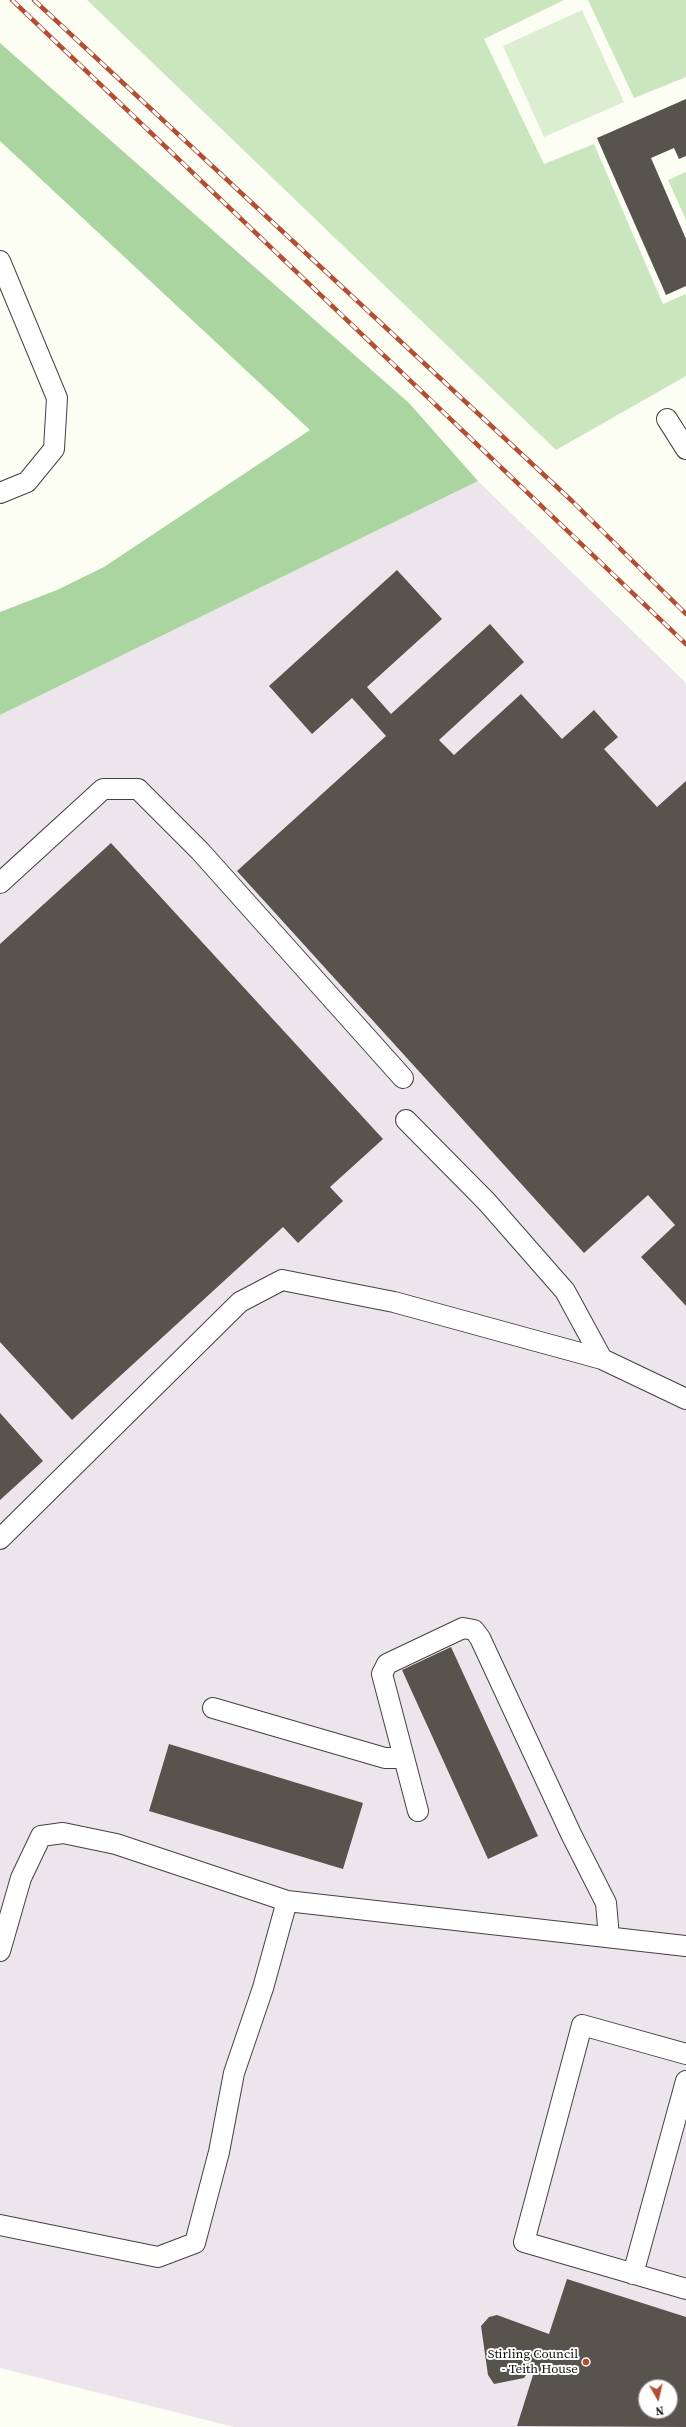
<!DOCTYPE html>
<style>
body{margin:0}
#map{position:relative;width:686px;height:2427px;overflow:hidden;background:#fdfef3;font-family:"Source Serif 4",serif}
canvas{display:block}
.north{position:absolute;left:638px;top:2379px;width:40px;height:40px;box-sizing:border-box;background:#fff;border:1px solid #9f9f9f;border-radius:50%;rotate:172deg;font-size:11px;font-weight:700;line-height:16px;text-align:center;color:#0f0f0f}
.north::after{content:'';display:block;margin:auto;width:14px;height:18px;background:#b34e34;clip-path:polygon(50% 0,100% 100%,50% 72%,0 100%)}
</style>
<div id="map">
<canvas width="686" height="2427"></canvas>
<div class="north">N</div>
</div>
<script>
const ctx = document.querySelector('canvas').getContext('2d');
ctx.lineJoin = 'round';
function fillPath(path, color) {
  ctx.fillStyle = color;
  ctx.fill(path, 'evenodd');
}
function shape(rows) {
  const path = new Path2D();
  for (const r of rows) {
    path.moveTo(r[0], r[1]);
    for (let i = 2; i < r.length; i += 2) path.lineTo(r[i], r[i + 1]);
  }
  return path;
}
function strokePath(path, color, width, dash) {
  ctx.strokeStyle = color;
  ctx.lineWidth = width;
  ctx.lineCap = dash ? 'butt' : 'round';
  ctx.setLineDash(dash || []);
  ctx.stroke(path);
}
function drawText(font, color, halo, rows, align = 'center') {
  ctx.font = font + ' "Source Serif 4",serif';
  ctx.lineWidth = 4;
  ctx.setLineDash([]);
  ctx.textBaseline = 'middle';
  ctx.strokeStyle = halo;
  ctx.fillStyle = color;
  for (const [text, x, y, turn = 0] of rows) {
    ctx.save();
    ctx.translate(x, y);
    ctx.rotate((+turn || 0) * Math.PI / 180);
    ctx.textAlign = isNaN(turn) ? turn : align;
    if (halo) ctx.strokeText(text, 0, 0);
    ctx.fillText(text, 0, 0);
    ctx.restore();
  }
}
fillPath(shape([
 [478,481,686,683,686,2427,234,2427,0,2368,0,715],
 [646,2387,670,2387,670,2411,646,2411]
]), '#ede5ec');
fillPath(shape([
 [87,0,564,0,484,39,544,164,594,144,663,304,686,294,686,376,556,450],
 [588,0,686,0,686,77,634,98],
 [686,172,686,220,668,180]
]), '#c9e6bf');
fillPath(shape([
 [0,43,409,403,478,481,0,715,0,612,57,590,104,567,310,430,0,141]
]), '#aad5a0');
fillPath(shape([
 [582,10,624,102,544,137,503,46]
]), '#dceed0');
fillPath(shape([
 [686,99,686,156,679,159,674,148,651,158,686,239,686,286,666,295,597,138],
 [397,570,442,619,367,687,391,714,490,624,524,662,439,740,454,755,521,694,562,739,594,710,618,737,604,749,657,807,686,781,686,1306,641,1257,675,1225,648,1195,584,1253,237,871,386,736,352,698,312,734,269,686],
 [111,843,383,1139,330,1187,343,1201,298,1243,283,1227,72,1420,0,1342,0,944],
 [0,1413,43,1461,0,1500],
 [451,1647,538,1836,488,1859,402,1670],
 [169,1744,363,1803,343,1869,149,1811],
 [567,2279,686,2317,686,2427,517,2426,533,2375,528,2372,524,2378,494,2384,488,2375,481,2326,489,2317,497,2315,549,2334],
 [646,2387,670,2387,670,2411,646,2411]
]), '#57534d');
const lane = shape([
 [0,261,57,398,54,449,27,482,0,493],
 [667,419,686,449],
 [0,883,103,789,138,789,200,851,403,1078],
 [406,1120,487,1202,565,1291,602,1359],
 [0,1539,240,1302,282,1280,394,1302,602,1359,686,1399],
 [213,1708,385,1758,404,1758],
 [418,1811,382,1674,387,1664,463,1628,474,1630,480,1638,571,1834,606,1903,609,1937],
 [0,1951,21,1878,41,1836,63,1833,116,1844,287,1901,686,1946],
 [686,2054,582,2025,524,2242,686,2289],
 [0,2225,158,2257,195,2243,219,2152,234,2073,263,1988,287,1901],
 [633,2274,686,2081]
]);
strokePath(lane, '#424242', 22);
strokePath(lane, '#fff', 20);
const rail = shape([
 [12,0,686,644],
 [34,0,572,501,686,614]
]);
strokePath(rail, '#b34e34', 4.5);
strokePath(rail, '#fff', 3, [9]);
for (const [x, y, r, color] of [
 [586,2362,4,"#b34e34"]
]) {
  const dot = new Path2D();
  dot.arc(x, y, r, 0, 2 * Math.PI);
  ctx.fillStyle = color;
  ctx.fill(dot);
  strokePath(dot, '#fff', 1.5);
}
drawText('13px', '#0f0f0f', '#fff', [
 ["Stirling Council",578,2355],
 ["- Teith House",578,2370]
], 'right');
</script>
